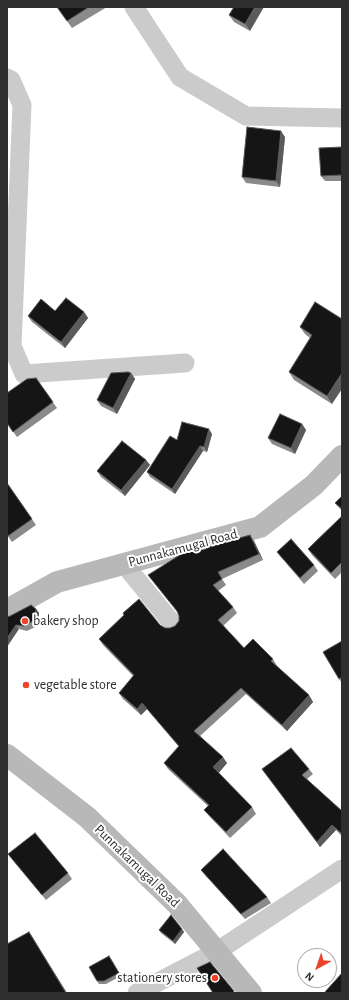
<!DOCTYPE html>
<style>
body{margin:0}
#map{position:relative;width:349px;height:1000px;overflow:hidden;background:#fff;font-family:"Alegreya Sans",sans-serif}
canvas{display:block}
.frame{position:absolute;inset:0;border:8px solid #2e2e2e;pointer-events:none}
.north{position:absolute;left:297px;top:948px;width:40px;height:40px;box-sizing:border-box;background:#fff;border:1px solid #ababab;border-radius:50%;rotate:220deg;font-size:11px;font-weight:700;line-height:16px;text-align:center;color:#2e2e2e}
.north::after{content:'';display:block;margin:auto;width:14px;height:18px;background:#ed4429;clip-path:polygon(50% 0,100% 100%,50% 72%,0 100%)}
</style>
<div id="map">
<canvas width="349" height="1000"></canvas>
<div class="frame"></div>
<div class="north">N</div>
</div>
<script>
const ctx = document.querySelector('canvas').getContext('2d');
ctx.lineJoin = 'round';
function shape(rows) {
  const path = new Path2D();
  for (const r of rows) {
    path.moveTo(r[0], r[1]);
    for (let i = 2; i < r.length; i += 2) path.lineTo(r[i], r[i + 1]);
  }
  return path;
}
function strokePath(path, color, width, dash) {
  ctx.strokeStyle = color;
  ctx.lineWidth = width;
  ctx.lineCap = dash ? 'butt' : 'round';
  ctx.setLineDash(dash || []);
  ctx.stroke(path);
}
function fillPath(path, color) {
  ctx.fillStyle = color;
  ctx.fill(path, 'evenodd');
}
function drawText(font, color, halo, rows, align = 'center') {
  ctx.font = font + ' "Alegreya Sans",sans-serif';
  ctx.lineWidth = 4;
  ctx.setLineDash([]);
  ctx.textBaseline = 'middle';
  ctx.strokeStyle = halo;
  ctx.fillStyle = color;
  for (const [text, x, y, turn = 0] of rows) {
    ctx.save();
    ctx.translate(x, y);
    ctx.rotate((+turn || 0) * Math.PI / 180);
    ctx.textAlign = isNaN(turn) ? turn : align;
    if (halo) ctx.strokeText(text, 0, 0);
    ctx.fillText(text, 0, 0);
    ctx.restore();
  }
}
strokePath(shape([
 [134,7,180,77,246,116,342,118],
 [7,78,11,80,22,105,12,346,24,374,185,363],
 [124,564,173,624],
 [137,993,216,952,342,869]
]), '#cbcbcb', 19);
strokePath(shape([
 [7,610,57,582,260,527,314,485,342,456],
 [7,755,87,817,177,904,251,993]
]), '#b8b8b8', 22);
fillPath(shape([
 [57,7,107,7,72,28],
 [234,7,250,31,234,22,229,15],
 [285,137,280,187,246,183,242,177],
 [342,147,342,181,325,181,321,176],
 [55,311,84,312,88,318,65,348,32,322,28,316],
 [342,319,332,404,294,380,289,372,310,338,305,334,300,327],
 [131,373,135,379,117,414,101,406,97,400],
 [36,378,57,408,17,437,7,423],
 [302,424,306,430,295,454,272,444,268,438],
 [212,434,207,452,203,451,175,494,150,477,147,472,177,440],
 [146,460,150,465,125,496,101,477,97,471],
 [7,483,36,525,12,542,7,535],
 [342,496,342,511,335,503],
 [342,516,342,572,335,579,312,555,308,549],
 [254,541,263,560,222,579,226,585,218,591,233,607,237,613,223,626,244,648,273,659,277,666,309,695,313,702,287,731,246,694,200,736,227,763,218,773,252,807,256,814,230,838,209,816,204,810,208,806,168,769,164,763,179,747,147,709,141,715,123,699,119,693,133,676,103,645,99,639,160,625,165,628,170,628,175,626,179,621,179,616,178,613,148,575,203,550],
 [277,552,314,565,318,571,304,584,281,557],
 [36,609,39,613,39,625,27,631,19,629,7,617],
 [342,641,342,683,339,679],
 [262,769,309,769,313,774,307,779,342,811,342,836,336,830,320,847],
 [8,854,68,873,72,879,46,900],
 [201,870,267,897,271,903,245,919,205,875],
 [182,929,184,932,175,944,161,933,159,930],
 [111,959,121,976,106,984,99,984,97,981]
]), '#8a8a8a');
fillPath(shape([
 [255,7,264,7,250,31,245,24],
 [281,131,285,137,280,187,276,181],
 [84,312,88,318,65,348,61,342],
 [131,373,135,379,117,414,113,408],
 [342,373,342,389,332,404,327,396],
 [302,424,306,430,295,454,291,448],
 [209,429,212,434,207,452,204,447],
 [200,446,203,451,175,494,172,489],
 [146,460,150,465,125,496,121,490],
 [250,535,254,541,263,560,259,554],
 [36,609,39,613,39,625,35,620],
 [16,625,19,629,7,647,7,638],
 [309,695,313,702,287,731,282,725],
 [142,703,147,709,141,715,137,709],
 [223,757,227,763,218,774,213,767],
 [332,825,336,830,320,847,317,842],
 [182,929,184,932,175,944,173,941],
 [29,932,33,938,67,993,66,993]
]), '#5b5b5b');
const building = shape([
 [57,7,89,7,67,21,57,7],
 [234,7,255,7,245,24,229,15,234,7],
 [247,127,281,131,276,181,242,177,247,127],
 [342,147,342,175,321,176,319,148,342,147],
 [66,298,84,312,61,342,28,316,41,299,55,311,66,298],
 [315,302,342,319,342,373,327,396,289,372,312,335,300,327,315,302],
 [128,372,131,373,113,408,97,400,111,373,128,372],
 [36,378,53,402,13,432,7,423,7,393,27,379,36,378],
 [280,414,302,424,291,448,268,438,280,414],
 [182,422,209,429,204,447,200,446,172,489,147,472,170,436,177,440,182,422],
 [122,441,146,460,121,490,97,471,122,441],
 [7,483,32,519,8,536,7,534,7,483],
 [342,496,342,509,335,503,342,496],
 [342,516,342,562,331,573,308,549,342,516],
 [250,535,259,554,218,572,222,579,213,585,233,607,218,620,244,648,253,639,273,659,271,661,309,695,282,725,241,688,194,731,223,757,213,767,252,807,226,832,204,810,209,805,164,763,179,746,142,703,137,709,119,693,134,675,99,639,124,615,123,613,139,599,160,625,165,628,170,628,175,626,179,621,179,616,177,611,148,575,183,553,202,548,203,550,214,545,250,535],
 [291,539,314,565,300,578,277,552,291,539],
 [31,605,36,609,35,620,24,626,16,625,7,638,7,617,10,616,31,605],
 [342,641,342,677,339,679,323,652,342,641],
 [291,748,309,769,302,775,342,811,342,834,332,825,317,842,262,769,291,748],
 [35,833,68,873,42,895,8,854,35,833],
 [223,849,267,897,241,914,201,870,223,849],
 [171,915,182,929,173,941,159,930,171,915],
 [29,932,66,993,7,993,7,944,29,932],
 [109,956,119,973,104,981,97,981,89,967,109,956],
 [210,962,234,991,233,993,213,993,197,968,210,962],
 [342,973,342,993,324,993,342,973]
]);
fillPath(building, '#151515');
strokePath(building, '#5b5b5b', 1);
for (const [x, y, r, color] of [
 [25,621,4,"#ed4429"],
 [26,685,4,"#ed4429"],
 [215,978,4,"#ed4429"]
]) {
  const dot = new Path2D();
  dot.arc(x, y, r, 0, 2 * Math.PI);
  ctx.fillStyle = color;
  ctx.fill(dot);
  strokePath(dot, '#fff', 1.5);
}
drawText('14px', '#2e2e2e', '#fff', [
 ["Punnakamugal Road",183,548,-15],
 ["Punnakamugal Road",137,866,44]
]);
drawText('14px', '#2e2e2e', '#fff', [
 ["bakery shop",33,621],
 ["vegetable store",34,685],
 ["stationery stores",207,978,"right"]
], 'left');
</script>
